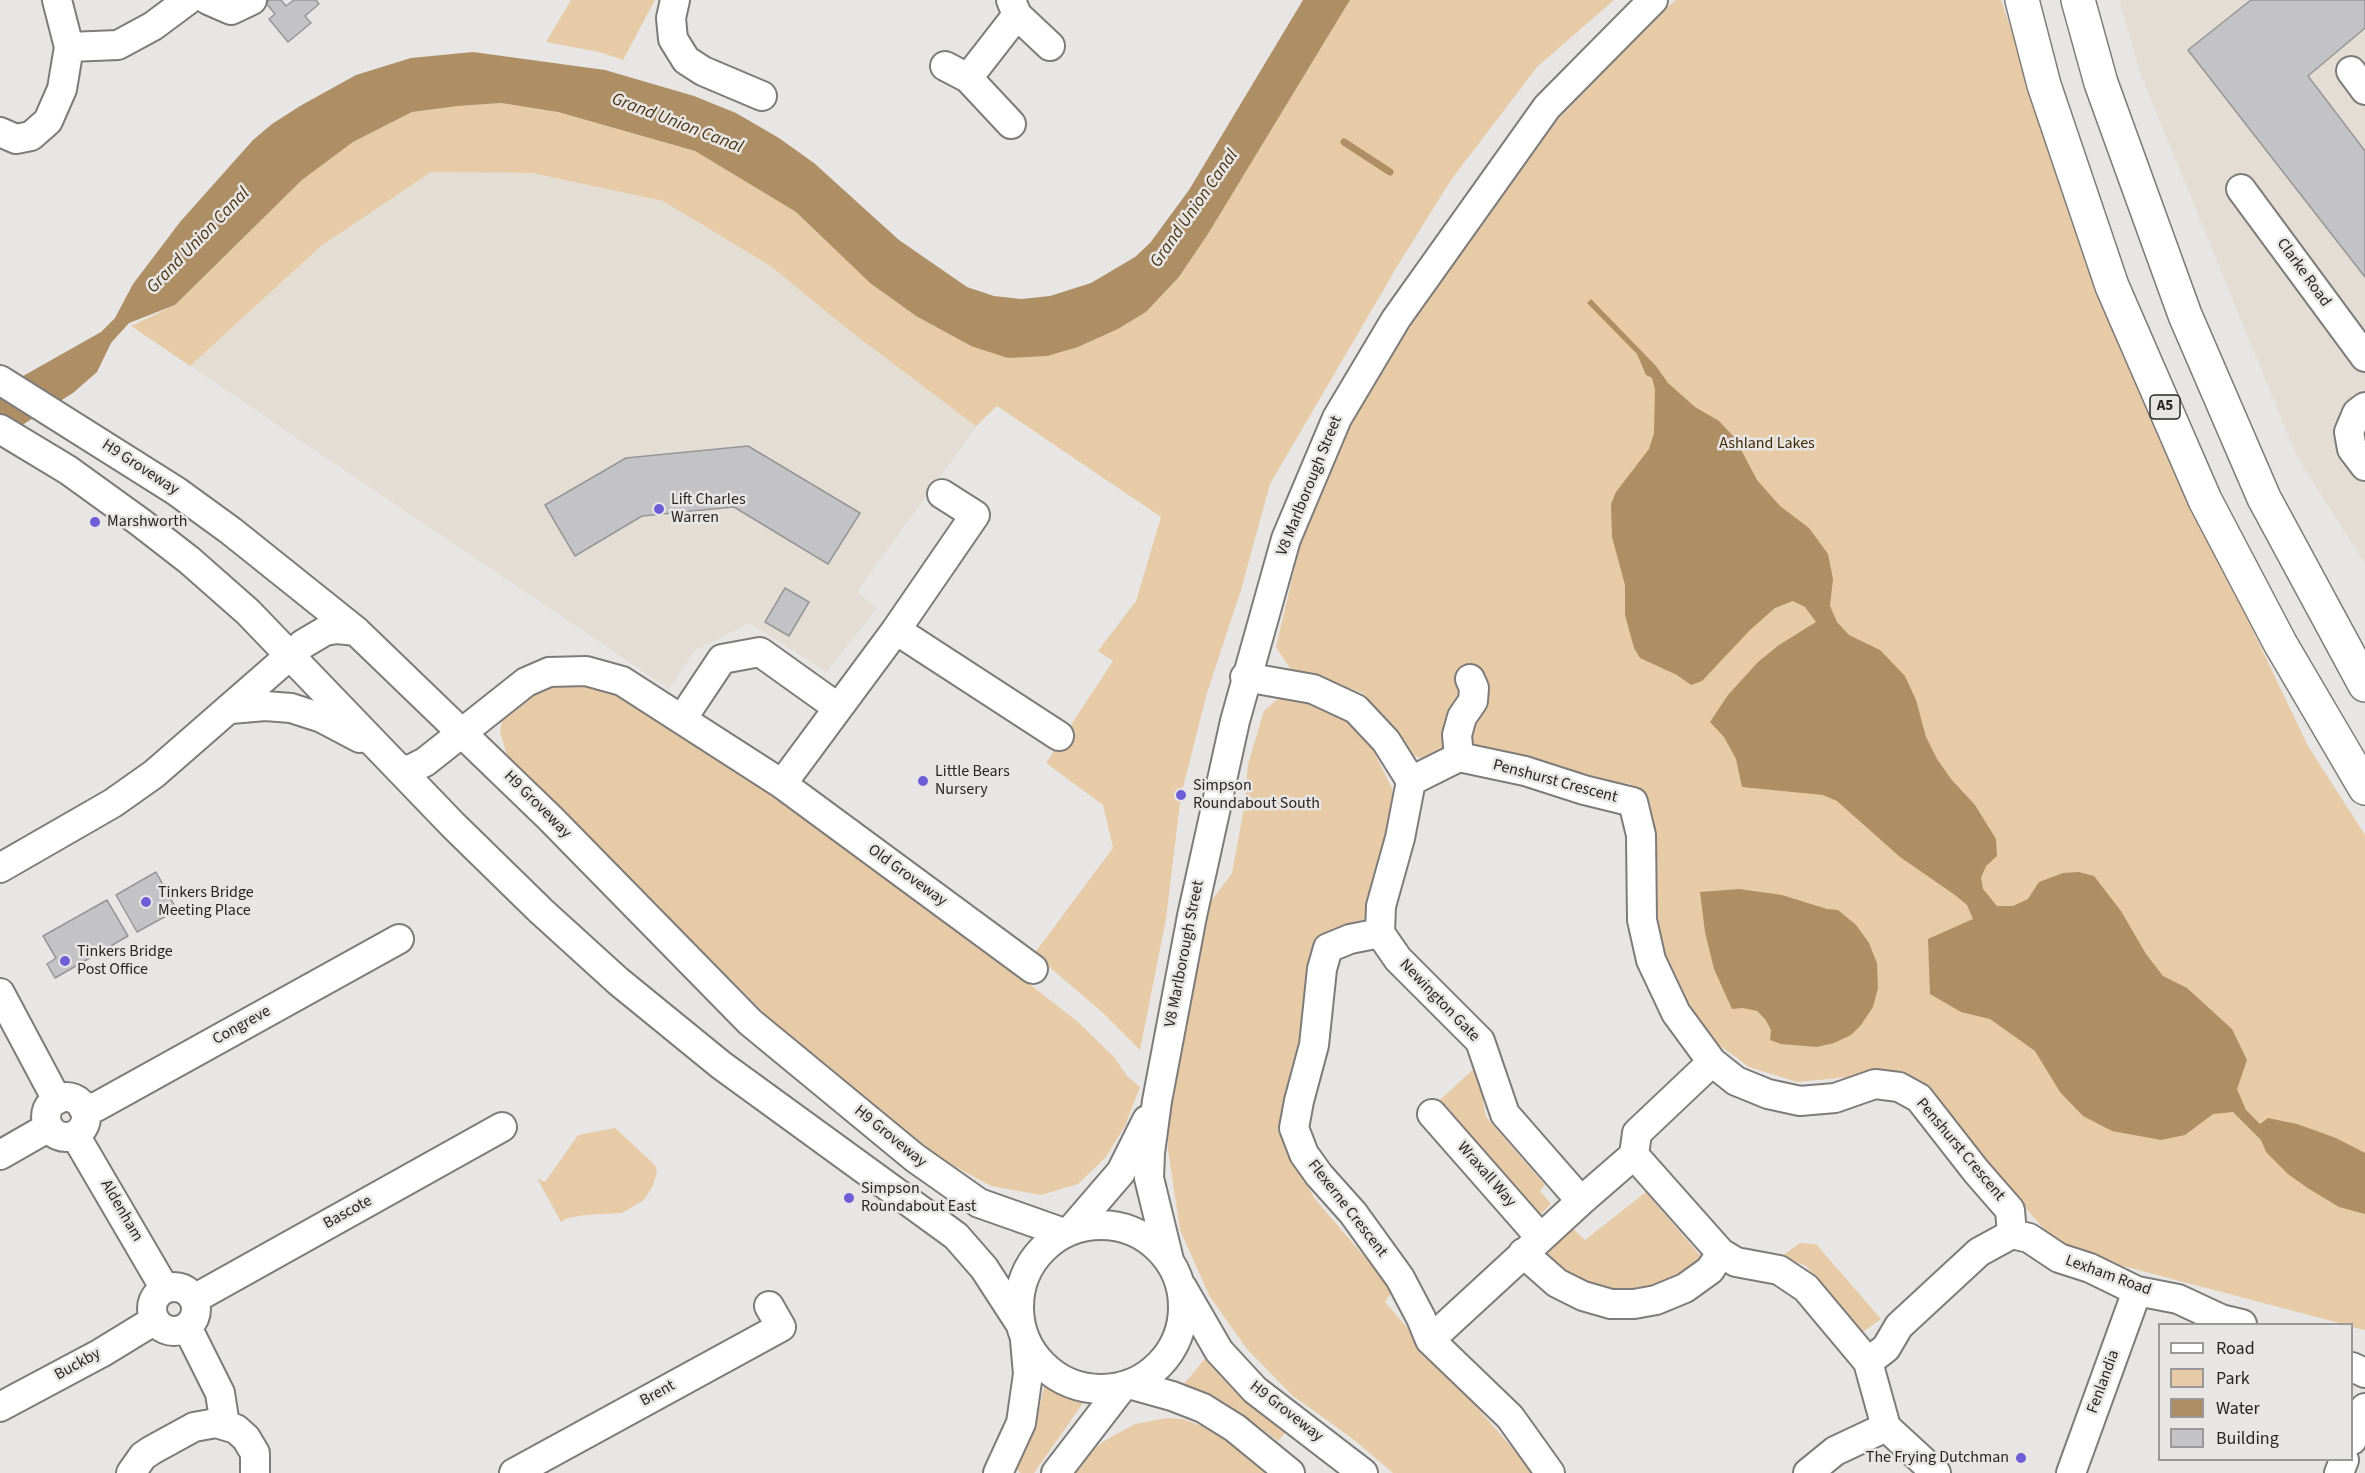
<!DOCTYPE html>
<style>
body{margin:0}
#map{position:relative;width:2365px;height:1473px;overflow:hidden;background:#e8e6e4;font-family:"Source Sans 3",sans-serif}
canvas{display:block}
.legend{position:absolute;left:2158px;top:1323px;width:195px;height:138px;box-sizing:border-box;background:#e8e6e4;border:2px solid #9b9998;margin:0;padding:8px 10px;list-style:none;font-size:18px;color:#272625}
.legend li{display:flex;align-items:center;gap:12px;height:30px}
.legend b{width:30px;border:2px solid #9b9998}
</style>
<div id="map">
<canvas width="2365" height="1473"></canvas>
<ul class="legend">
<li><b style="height:8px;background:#fff"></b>Road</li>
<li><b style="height:16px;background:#e7cba6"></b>Park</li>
<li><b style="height:16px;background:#ae8e64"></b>Water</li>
<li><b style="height:16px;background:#c3c3c6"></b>Building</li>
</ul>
</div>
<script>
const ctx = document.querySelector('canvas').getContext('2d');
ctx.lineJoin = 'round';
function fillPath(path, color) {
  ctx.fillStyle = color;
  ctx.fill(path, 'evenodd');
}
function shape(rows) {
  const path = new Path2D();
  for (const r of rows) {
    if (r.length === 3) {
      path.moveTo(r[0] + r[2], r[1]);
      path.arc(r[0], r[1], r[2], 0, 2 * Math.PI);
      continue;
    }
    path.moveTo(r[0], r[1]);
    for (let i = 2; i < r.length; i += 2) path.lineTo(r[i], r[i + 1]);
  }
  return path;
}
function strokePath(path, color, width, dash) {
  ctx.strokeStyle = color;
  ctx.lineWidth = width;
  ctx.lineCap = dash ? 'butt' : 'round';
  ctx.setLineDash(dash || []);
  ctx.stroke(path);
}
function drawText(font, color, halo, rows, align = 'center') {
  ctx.font = font + ' "Source Sans 3",sans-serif';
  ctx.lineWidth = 5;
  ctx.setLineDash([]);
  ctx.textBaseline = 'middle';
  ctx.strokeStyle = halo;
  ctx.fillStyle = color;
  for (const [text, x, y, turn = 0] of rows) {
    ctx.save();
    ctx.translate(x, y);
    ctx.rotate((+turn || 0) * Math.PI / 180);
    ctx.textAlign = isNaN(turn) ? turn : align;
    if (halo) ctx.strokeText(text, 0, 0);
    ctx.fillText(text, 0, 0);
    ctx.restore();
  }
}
fillPath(shape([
 [2119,0,2365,0,2365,564,2297,457,2140,73],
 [431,172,532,173,663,201,772,267,902,370,979,423,857,592,877,608,827,672,749,623,694,651,669,689,190,366,321,246]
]), '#e4ddd4');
fillPath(shape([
 [571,0,655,0,623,60,599,52,546,42],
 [1350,0,1614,0,1537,67,1451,180,1398,265,1270,484,1241,590,1207,693,1181,795,1166,919,1140,1050,1102,1012,1034,954,1113,848,1103,805,1046,763,1113,661,1098,651,1136,601,1161,517,997,406,976,426,850,331,772,267,663,201,532,173,431,172,321,246,190,366,131,326,175,305,302,180,353,142,412,112,458,106,501,103,558,112,695,151,796,212,870,283,916,316,971,346,1078,347,1118,329,1146,312,1179,277,1208,234],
 [1676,0,2001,0,2098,286,2193,505,2308,746,2365,835,2365,1330,2352,1327,2352,1324,2343,1324,2062,1250,1922,1088,1888,1070,1850,1077,1797,1082,1749,1067,1707,1036,1670,978,1655,912,1650,805,1630,784,1584,779,1471,746,1420,758,1404,752,1363,693,1292,671,1276,647,1305,524,1352,419,1407,319,1513,167,1623,45],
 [588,683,623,695,766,791,1018,975,1078,1022,1114,1057,1127,1076,1140,1087,1125,1126,1106,1157,1078,1184,1041,1195,991,1186,943,1160,772,1021,507,755,500,732,503,715,539,684],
 [1289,695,1343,710,1367,738,1392,788,1394,802,1373,901,1365,919,1342,926,1325,939,1309,1027,1300,1038,1290,1072,1296,1087,1284,1121,1285,1147,1315,1199,1393,1290,1385,1302,1534,1473,1393,1473,1353,1439,1293,1396,1247,1349,1210,1297,1180,1230,1168,1150,1167,1108,1207,907,1232,873,1244,808,1248,764,1264,711,1275,701],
 [1477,1066,1486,1117,1545,1185,1540,1191,1551,1204,1532,1223,1432,1107],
 [615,1128,655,1165,657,1172,653,1186,644,1200,622,1213,585,1215,568,1218,561,1222,537,1178,545,1182,578,1135],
 [1646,1192,1703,1259,1678,1275,1651,1285,1629,1289,1610,1290,1564,1276,1543,1253,1570,1226,1585,1240],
 [1800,1243,1816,1244,1881,1319,1863,1332,1806,1266,1782,1256],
 [1207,1356,1244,1395,1285,1433,1278,1441,1250,1420,1184,1384],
 [1045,1384,1083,1403,1034,1473,1021,1473,1014,1468,1036,1421],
 [1167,1418,1183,1419,1218,1432,1263,1467,1264,1473,1070,1473,1084,1457,1106,1440,1135,1424]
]), '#e7cba6');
fillPath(shape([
 [1303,0,1350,0,1208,234,1179,277,1146,312,1118,329,1078,347,1047,356,1008,358,971,346,916,316,870,283,796,212,695,151,558,112,501,103,458,106,412,112,353,142,302,180,175,305,129,323,111,343,97,372,73,393,0,439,0,389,101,332,115,318,133,284,180,222,253,140,272,124,300,106,356,75,411,58,473,52,605,70,694,96,736,113,779,138,814,163,899,240,967,287,994,296,1021,299,1050,296,1091,283,1135,257,1150,243,1189,190],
 [1591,299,1656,366,1668,383,1695,407,1719,421,1735,438,1757,480,1780,506,1809,528,1828,554,1833,579,1830,606,1837,622,1849,635,1880,650,1905,676,1916,700,1926,737,1937,759,1951,779,1975,805,1996,839,1997,856,1986,866,1981,878,1983,889,1997,906,2013,906,2028,899,2039,882,2063,873,2079,872,2094,876,2121,911,2146,954,2163,976,2187,988,2232,1029,2247,1060,2237,1089,2246,1110,2260,1124,2268,1118,2297,1124,2336,1138,2365,1153,2365,1214,2339,1207,2306,1187,2288,1174,2266,1152,2261,1140,2233,1112,2213,1114,2185,1135,2161,1140,2112,1131,2083,1116,2060,1092,2035,1051,1990,1019,1961,1012,1930,994,1928,939,1973,919,1967,905,1955,895,1900,857,1837,801,1823,795,1742,787,1736,759,1724,737,1710,722,1728,695,1758,662,1779,645,1816,622,1805,607,1793,601,1775,608,1750,630,1702,681,1691,685,1677,675,1640,658,1634,648,1625,615,1625,585,1612,537,1611,504,1616,492,1649,449,1654,433,1655,389,1652,378,1646,375,1637,354,1587,303],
 [1739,889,1782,895,1827,909,1838,910,1856,925,1869,943,1877,963,1878,988,1873,1007,1861,1025,1851,1035,1834,1043,1817,1047,1781,1044,1770,1040,1771,1030,1765,1019,1757,1011,1743,1008,1732,1009,1714,969,1705,932,1700,892]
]), '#ae8e64');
strokePath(shape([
 [1344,142,1390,172]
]), '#ae8e64', 7);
const building = shape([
 [270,0,281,0,286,6,294,0,316,0,319,4,305,16,311,23,288,42,269,19,275,14,266,3,270,0],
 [2251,0,2365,0,2365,28,2308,76,2365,151,2365,277,2188,50,2251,0],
 [748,446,860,513,828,564,734,507,642,516,575,556,545,505,626,458,748,446],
 [785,588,809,602,789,636,765,622,785,588],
 [156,872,177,910,137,932,116,895,156,872],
 [107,900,128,936,55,978,47,964,56,958,43,936,107,900]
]);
fillPath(building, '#c3c3c6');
strokePath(building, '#969699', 1.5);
const minor = shape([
 [208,0,231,10,252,0],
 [675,0,671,18,673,39,686,60,703,71,762,96],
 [1017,15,1050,46],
 [69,47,118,45,153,26,188,0],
 [945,66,968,78,1011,124],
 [2351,71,2365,90],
 [968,78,1017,15,1011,0],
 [0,132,16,139,31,136,48,121,62,89,69,47,57,0],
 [2241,189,2365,357],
 [0,380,176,491,231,531,356,631,550,818,750,1022,915,1158,979,1203,1064,1233],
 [2365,407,2357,413,2349,432,2352,449,2365,466],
 [0,429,68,470,140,522,189,560,248,612,453,825,541,911,618,981,721,1065,956,1236,984,1268,1021,1325],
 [896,630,1059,736],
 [1245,677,1313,689,1356,709,1386,741,1411,781,1400,838,1381,906,1380,933,1398,959,1480,1041,1505,1114,1581,1201,1634,1155,1721,1253,1736,1262,1779,1270,1806,1288,1868,1362,1886,1427,1936,1473],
 [231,709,265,706,291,708,322,718,360,738],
 [682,719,722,659,760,652,837,707],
 [1459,757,1457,735,1462,717,1473,701,1474,688,1470,679],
 [400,770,411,769,425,762,526,682,549,672,586,671,622,681,782,784,1033,969],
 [1411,781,1459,757,1525,771,1584,790,1633,802,1641,835,1642,920,1651,960,1676,1013,1712,1062,1736,1081,1768,1094,1800,1101,1835,1098,1875,1084,1899,1087,1919,1098,1976,1171,2010,1210,2012,1234,1979,1252,1899,1326,1886,1348,1868,1362],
 [782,784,896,630,975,515,942,494],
 [0,868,113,803,154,774,303,644,325,631,337,629,356,631],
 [1380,933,1350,939,1328,948,1322,969,1314,1045,1299,1101,1294,1128,1304,1154,1319,1175,1353,1213,1400,1278,1421,1318,1430,1340,1510,1417,1550,1473],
 [0,993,57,1100],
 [66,1117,20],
 [83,1108,96,1107,399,939],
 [1432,1114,1540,1237],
 [75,1135,165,1289],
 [0,1155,49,1127],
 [1634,1155,1637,1133,1712,1062],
 [1101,1307,82],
 [1072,1229,1121,1172,1147,1120],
 [2012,1234,2029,1238,2059,1258,2090,1268,2137,1291,2178,1299,2221,1319,2242,1324],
 [1523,1253,1557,1283,1583,1296,1611,1304,1634,1304,1656,1300,1685,1288,1710,1270,1721,1253],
 [1169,1260,1149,1178,1150,1153,1157,1101,1192,916,1235,721,1286,539,1337,418,1396,319,1547,107,1653,0],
 [1182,1287,1219,1351,1255,1390,1363,1473],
 [174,1309,22],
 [194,1299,502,1127],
 [187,1327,220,1393,225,1425],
 [1430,1340,1581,1201],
 [2352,1367,2365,1373],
 [1129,1384,1172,1396,1203,1408,1235,1428,1290,1473],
 [0,1407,101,1353,155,1320],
 [2352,1440,2365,1408],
 [131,1473,143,1456,152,1450,194,1427,216,1423,236,1429,246,1438,255,1453,255,1473],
 [514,1473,781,1327,769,1306],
 [998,1473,1021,1423,1028,1374,1025,1340],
 [1056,1473,1123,1386],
 [1808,1473,1835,1451,1886,1427],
 [2071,1473,2137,1291],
 [2339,1473,2344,1460]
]);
const highway = shape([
 [2022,0,2044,85,2112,286,2205,500,2280,643,2365,788],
 [2078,0,2101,83,2185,315,2264,498,2365,685]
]);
strokePath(minor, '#7e7c7a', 32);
strokePath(highway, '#7e7c7a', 36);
strokePath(minor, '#fff', 28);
strokePath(highway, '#fff', 33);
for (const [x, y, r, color] of [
 [659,509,6,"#6d5ed8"],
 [95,522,6,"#6d5ed8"],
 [923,781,6,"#6d5ed8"],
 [1181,795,6,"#6d5ed8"],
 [146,902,6,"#6d5ed8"],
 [65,961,6,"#6d5ed8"],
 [849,1198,6,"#6d5ed8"],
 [2021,1458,6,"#6d5ed8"]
]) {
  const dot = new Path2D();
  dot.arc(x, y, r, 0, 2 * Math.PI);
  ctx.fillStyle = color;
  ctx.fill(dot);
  strokePath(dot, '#e8e6e4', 2);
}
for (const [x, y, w] of [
 [2165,407,30]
]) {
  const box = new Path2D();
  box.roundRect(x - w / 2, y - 12, w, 24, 4.5);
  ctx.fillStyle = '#e8e6e4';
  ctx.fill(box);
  strokePath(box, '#272625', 1.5);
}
drawText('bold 15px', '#272625', null, [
 ["A5",2165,407]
]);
drawText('16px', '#272625', '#e8e6e4', [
 ["Clarke Road",2303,273,54],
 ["H9 Groveway",140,468,33],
 ["V8 Marlborough Street",1310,486,-68],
 ["Penshurst Crescent",1555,782,15],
 ["H9 Groveway",537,805,45],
 ["Old Groveway",907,876,36],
 ["V8 Marlborough Street",1185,954,-79],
 ["Newington Gate",1439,1001,46],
 ["Congreve",242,1026,-29],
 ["H9 Groveway",890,1137,39],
 ["Penshurst Crescent",1960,1150,50],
 ["Wraxall Way",1486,1175,49],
 ["Flexerne Crescent",1347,1209,52],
 ["Aldenham",121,1211,60],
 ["Bascote",348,1213,-29],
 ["Lexham Road",2108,1276,20],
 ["Buckby",78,1365,-29],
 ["Fenlandia",2104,1382,-70],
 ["Brent",658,1394,-29],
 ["H9 Groveway",1286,1412,38]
]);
drawText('16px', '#402905', '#e8e6e4', [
 ["Ashland Lakes",1767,444]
]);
drawText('16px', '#272625', '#e8e6e4', [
 ["Lift Charles",671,500],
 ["Warren",671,518],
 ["Marshworth",107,522],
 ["Little Bears",935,772],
 ["Nursery",935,790],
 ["Simpson",1193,786],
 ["Roundabout South",1193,804],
 ["Tinkers Bridge",158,893],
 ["Meeting Place",158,911],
 ["Tinkers Bridge",77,952],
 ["Post Office",77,970],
 ["Simpson",861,1189],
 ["Roundabout East",861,1207],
 ["The Frying Dutchman",2009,1458,"right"]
], 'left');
drawText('italic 18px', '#4b3411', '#e8e6e4', [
 ["Grand Union Canal",677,124,21],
 ["Grand Union Canal",1195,209,-55],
 ["Grand Union Canal",199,241,-46]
]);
</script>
